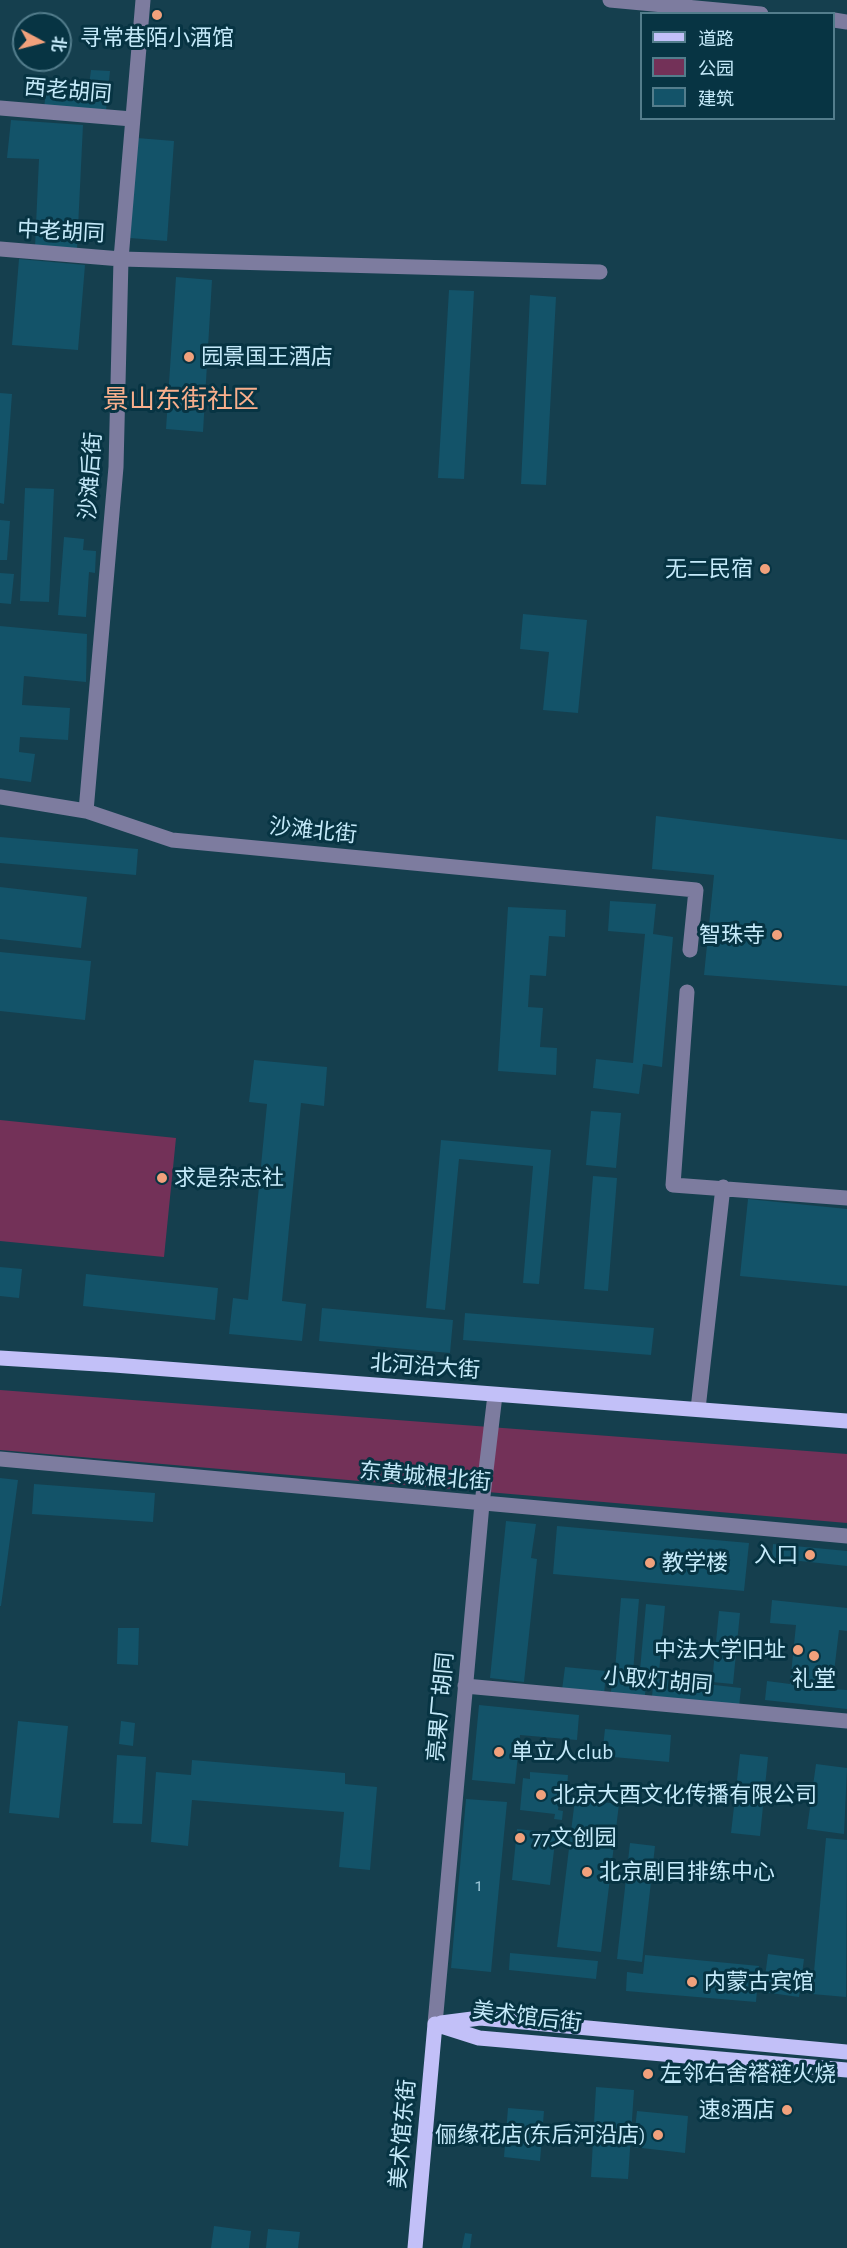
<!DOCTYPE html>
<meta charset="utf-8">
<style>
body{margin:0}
#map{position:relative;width:847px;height:2248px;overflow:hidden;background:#153f4e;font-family:"Alegreya Sans","Noto Sans SC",sans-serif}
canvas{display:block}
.legend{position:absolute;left:640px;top:12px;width:195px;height:108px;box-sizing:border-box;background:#073443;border:2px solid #537d8c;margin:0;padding:8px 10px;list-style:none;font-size:18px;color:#c5eafa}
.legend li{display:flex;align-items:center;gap:12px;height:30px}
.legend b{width:30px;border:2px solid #537d8c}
.north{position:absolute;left:12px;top:12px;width:60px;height:60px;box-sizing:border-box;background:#073443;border:2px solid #537d8c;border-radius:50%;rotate:97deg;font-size:16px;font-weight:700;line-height:24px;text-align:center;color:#c5eafa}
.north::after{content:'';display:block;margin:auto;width:21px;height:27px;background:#f1a17c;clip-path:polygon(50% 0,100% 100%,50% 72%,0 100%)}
</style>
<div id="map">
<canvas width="847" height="2248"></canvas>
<ul class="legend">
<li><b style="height:8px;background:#c2c0f8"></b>道路</li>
<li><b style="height:16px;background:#733158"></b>公园</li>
<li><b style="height:16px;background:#135369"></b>建筑</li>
</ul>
<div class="north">北</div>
</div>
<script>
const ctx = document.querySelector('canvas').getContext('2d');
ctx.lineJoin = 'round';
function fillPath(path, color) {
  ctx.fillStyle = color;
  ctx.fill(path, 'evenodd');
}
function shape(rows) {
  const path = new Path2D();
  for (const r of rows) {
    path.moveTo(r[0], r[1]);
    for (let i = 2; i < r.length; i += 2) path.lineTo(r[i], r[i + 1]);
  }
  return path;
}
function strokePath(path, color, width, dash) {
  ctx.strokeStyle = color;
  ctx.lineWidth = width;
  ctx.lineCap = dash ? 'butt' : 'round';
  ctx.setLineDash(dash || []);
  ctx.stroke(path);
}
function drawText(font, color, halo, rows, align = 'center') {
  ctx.font = font + ' "Alegreya Sans","Noto Sans SC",sans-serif';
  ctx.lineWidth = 6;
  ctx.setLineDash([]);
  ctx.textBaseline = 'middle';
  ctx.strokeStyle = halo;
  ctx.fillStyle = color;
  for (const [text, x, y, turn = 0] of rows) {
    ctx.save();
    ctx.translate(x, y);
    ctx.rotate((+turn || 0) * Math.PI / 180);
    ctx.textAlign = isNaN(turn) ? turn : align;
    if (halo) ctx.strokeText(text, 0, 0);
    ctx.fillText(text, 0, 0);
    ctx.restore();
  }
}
fillPath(shape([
 [0,1120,176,1138,164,1257,0,1241],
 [0,1390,847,1454,847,1523,0,1450]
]), '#733158');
fillPath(shape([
 [91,70,110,71,106,111,44,109,46,90,88,93],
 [11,120,83,125,77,249,35,247,39,159,7,158],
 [137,138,174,141,167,241,130,238],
 [19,259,85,265,78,350,12,345],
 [176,277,212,280,203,432,166,429],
 [449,290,474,291,464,479,438,478],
 [530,295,556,297,546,485,521,484],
 [0,393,12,394,4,504,0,503],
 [25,488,54,489,49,602,20,601],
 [0,520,10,521,7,560,0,560],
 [64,537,84,539,83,550,96,551,95,573,89,572,86,617,58,615],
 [0,573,14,574,11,604,0,603],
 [523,614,587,620,578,713,543,710,549,652,520,649],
 [0,626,87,634,86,682,24,676,22,705,70,708,68,740,20,737,19,752,35,754,31,782,0,778],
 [656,816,847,840,847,986,704,975,714,875,652,869],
 [0,837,138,849,136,875,0,863],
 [0,887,87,897,81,948,0,939],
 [610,901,656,904,653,934,673,937,662,1067,643,1064,639,1094,593,1088,596,1059,633,1063,645,934,608,931],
 [508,907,566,910,565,937,549,936,546,976,530,975,528,1007,543,1008,540,1047,557,1048,556,1075,498,1071],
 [0,952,91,961,85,1020,0,1011],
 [254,1060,327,1067,324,1106,301,1103,282,1301,306,1304,302,1341,229,1334,233,1298,248,1300,267,1104,249,1102],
 [591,1111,621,1113,616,1168,586,1165],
 [441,1140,551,1150,539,1284,523,1283,533,1166,459,1159,445,1310,426,1308],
 [593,1176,617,1178,608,1291,584,1289],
 [748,1199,847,1209,847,1286,740,1276],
 [0,1267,22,1269,19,1298,0,1296],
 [86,1274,218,1288,215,1320,83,1306],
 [322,1308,453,1320,450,1353,319,1341],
 [465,1313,654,1328,651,1355,463,1340],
 [0,1478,18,1480,1,1606,0,1606],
 [34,1484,155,1493,153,1522,32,1514],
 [506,1521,536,1524,531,1558,537,1559,524,1682,490,1678],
 [557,1526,749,1543,744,1591,553,1574],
 [773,1544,847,1551,847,1566,772,1558],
 [621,1598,639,1599,633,1672,615,1670],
 [772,1600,847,1608,847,1631,839,1630,832,1689,847,1690,847,1709,765,1700,767,1681,790,1684,796,1625,770,1623],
 [646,1604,665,1606,659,1672,640,1670],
 [719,1611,740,1613,733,1684,712,1682],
 [118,1628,139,1628,138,1665,117,1664],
 [565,1667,606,1671,604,1695,562,1690],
 [612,1677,646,1680,645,1696,611,1693],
 [654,1678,741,1688,739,1707,652,1696],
 [479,1705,579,1715,577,1740,520,1735,515,1784,472,1780],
 [18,1721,68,1726,59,1818,9,1813],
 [121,1721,135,1723,133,1746,119,1744],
 [605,1729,671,1735,669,1762,602,1756],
 [740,1754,768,1757,760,1836,731,1833],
 [117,1755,146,1757,142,1824,113,1823],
 [192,1760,345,1773,345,1784,377,1787,370,1870,339,1867,344,1812,192,1800,188,1846,151,1842,156,1772,191,1775],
 [816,1764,847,1768,844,1834,807,1829],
 [530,1772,568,1775,567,1787,561,1786,558,1810,563,1811,562,1820,554,1819,555,1814,520,1810,523,1778,530,1779],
 [466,1799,507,1802,491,1972,451,1968],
 [575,1799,619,1804,601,1952,557,1947],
 [517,1829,556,1833,550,1885,512,1880],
 [826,1838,847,1840,846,1997,812,1994],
 [630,1843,655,1846,642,1962,617,1959],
 [510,1953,598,1961,596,1979,509,1970],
 [768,1954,804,1959,799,1997,763,1992],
 [645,1955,759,1966,756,2002,626,1991,627,1972,643,1974],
 [596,2087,634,2090,628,2179,591,2177],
 [508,2108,544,2111,540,2161,504,2157],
 [637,2111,688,2116,685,2153,633,2147],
 [214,2226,251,2231,249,2248,211,2248],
 [268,2229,300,2232,298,2248,266,2248],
 [465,2233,472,2234,470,2248,462,2248]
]), '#135369');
strokePath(shape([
 [610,0,761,14],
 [834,20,847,22],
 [0,108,132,119],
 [0,249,121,259,600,272],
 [0,797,86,811,172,840,696,890,690,950],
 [86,811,116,467,121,259,143,0],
 [687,992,673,1185,847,1198],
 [698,1409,723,1187],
 [0,1459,847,1536],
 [465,1686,847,1721],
 [435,2024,482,1504,495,1395]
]), '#7d7c9f', 15);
strokePath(shape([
 [0,1358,114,1365,847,1421],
 [441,2023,480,2018,847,2052],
 [435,2024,479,2038,847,2070],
 [415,2248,435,2024]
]), '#c2c0f8', 15);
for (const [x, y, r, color] of [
 [157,15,6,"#f1a17c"],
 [189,357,6,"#f1a17c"],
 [765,569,6,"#f1a17c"],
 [777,935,6,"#f1a17c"],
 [162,1178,6,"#f1a17c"],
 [810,1555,6,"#f1a17c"],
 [650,1563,6,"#f1a17c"],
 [798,1650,6,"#f1a17c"],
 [814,1656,6,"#f1a17c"],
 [499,1752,6,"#f1a17c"],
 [541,1795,6,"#f1a17c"],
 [520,1838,6,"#f1a17c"],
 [587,1872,6,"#f1a17c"],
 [692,1982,6,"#f1a17c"],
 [648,2074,6,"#f1a17c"],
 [787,2110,6,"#f1a17c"],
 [658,2135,6,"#f1a17c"]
]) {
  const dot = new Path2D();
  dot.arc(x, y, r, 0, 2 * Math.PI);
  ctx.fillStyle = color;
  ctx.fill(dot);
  strokePath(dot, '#073443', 2);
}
drawText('20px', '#98c4d6', null, [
 ["1",479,1885]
]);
drawText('22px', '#c5eafa', '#073443', [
 ["寻常巷陌小酒馆",157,38,"center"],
 ["园景国王酒店",201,357],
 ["无二民宿",753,569,"right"],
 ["智珠寺",765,935,"right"],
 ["求是杂志社",174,1178],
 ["入口",798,1555,"right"],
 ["教学楼",662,1563],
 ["中法大学旧址",786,1650,"right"],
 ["礼堂",814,1679,"center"],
 ["单立人club",511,1752],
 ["北京大酉文化传播有限公司",553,1795],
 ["77文创园",532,1838],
 ["北京剧目排练中心",599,1872],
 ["内蒙古宾馆",704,1982],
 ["左邻右舍褡裢火烧",660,2074],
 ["速8酒店",775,2110,"right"],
 ["俪缘花店(东后河沿店)",646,2135,"right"]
], 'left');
drawText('22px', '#c5eafa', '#073443', [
 ["西老胡同",68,91,5],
 ["中老胡同",61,232,3],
 ["沙滩后街",91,476,-86],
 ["沙滩北街",313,831,6],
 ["北河沿大街",425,1367,4],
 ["东黄城根北街",425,1477,5],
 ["小取灯胡同",658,1681,5],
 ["亮果厂胡同",441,1707,-85],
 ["美术馆后街",527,2017,7],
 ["美术馆东街",403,2134,-85]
]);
drawText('26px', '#f9af8c', '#073443', [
 ["景山东街社区",181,400]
]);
</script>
